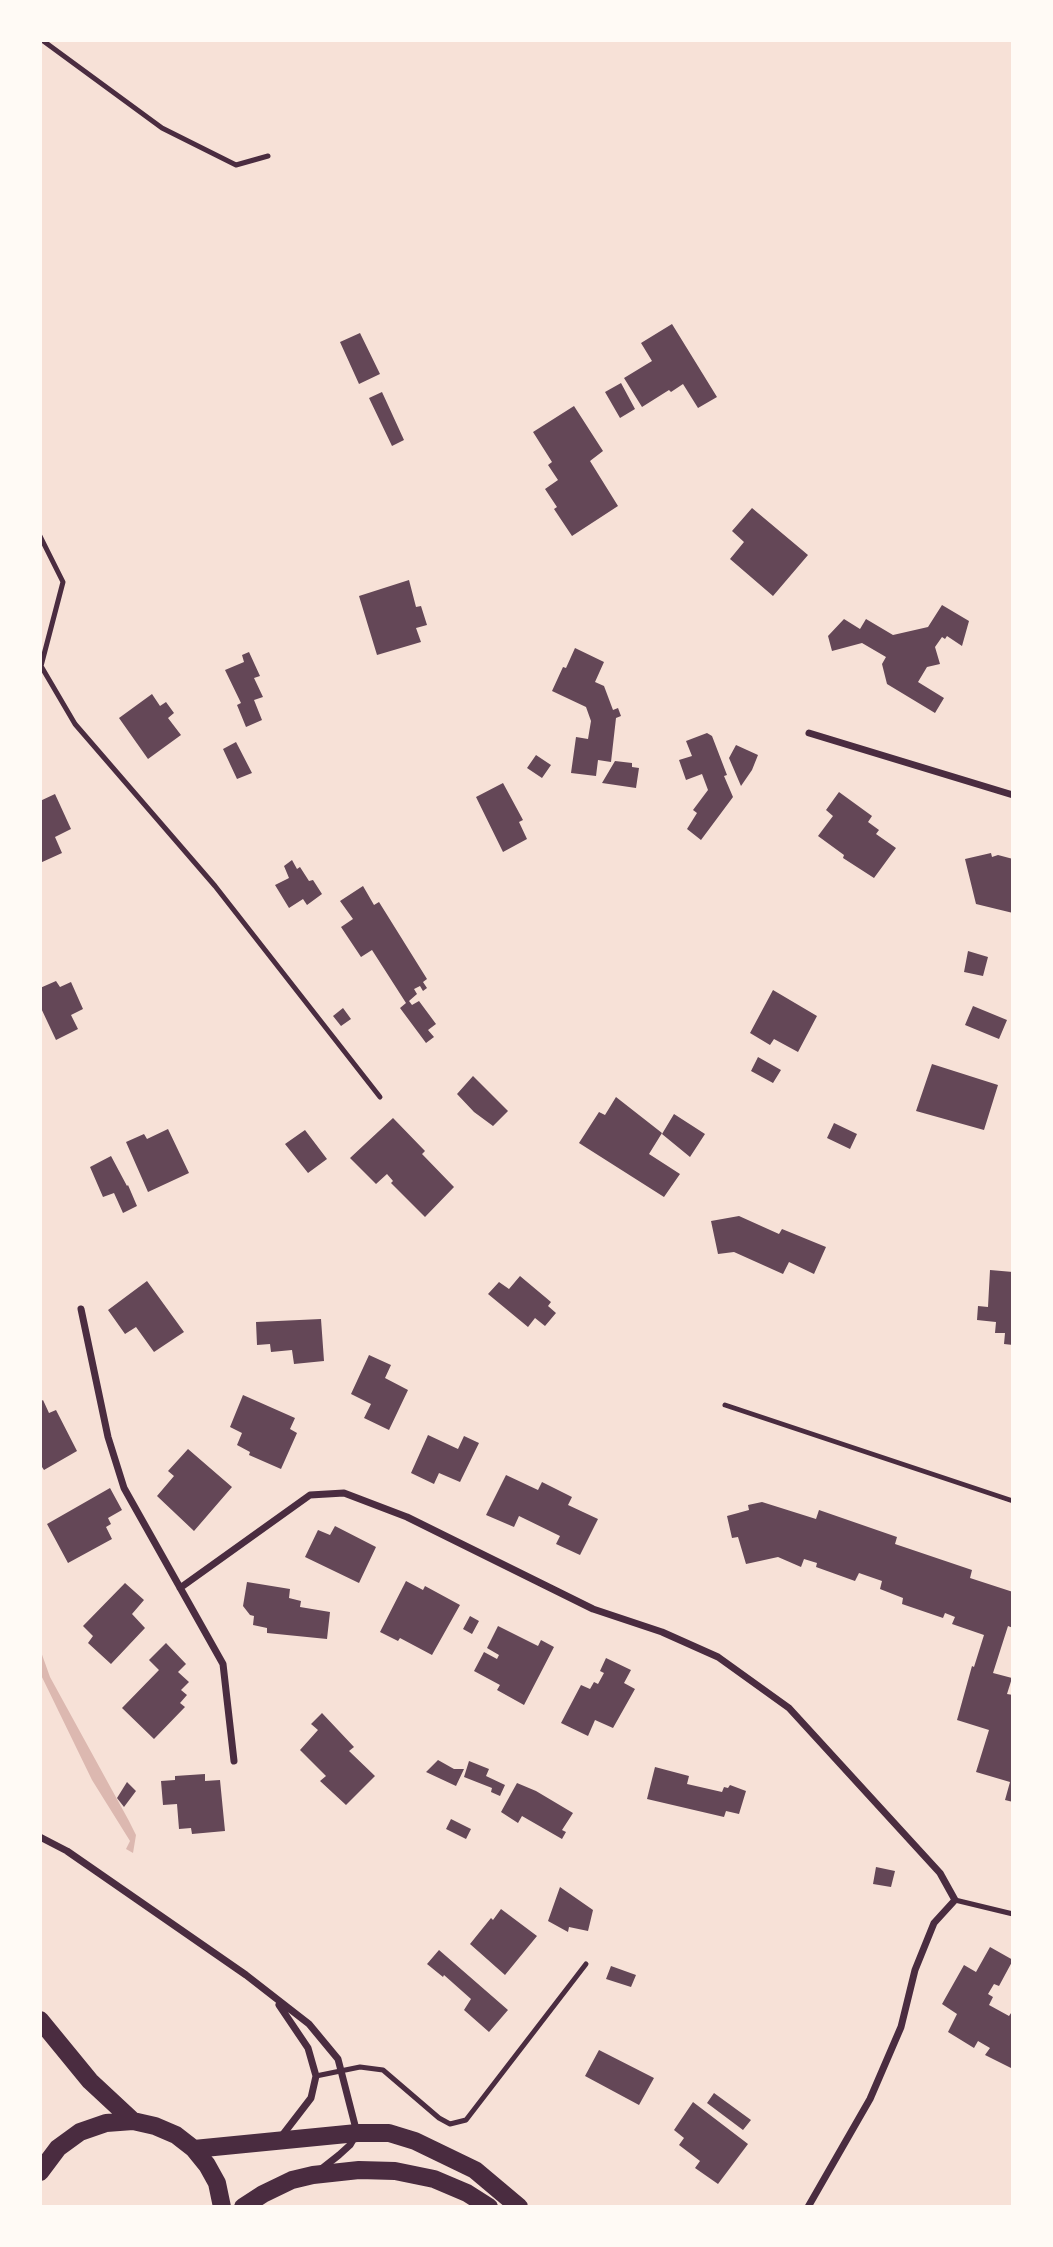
<!DOCTYPE html>
<style>
body{margin:0}
#map{position:relative;width:1053px;height:2247px;overflow:hidden;background:#f7e1d7;font-family:Cabin,sans-serif}
canvas{display:block}
.frame{position:absolute;inset:0;border:42px solid #fffaf5;pointer-events:none}
</style>
<div id="map">
<canvas width="1053" height="2247"></canvas>
<div class="frame"></div>
</div>
<script>
const ctx = document.querySelector('canvas').getContext('2d');
ctx.lineJoin = 'round';
function fillPath(path, color) {
  ctx.fillStyle = color;
  ctx.fill(path, 'evenodd');
}
function shape(rows) {
  const path = new Path2D();
  for (const r of rows) {
    path.moveTo(r[0], r[1]);
    for (let i = 2; i < r.length; i += 2) path.lineTo(r[i], r[i + 1]);
  }
  return path;
}
function strokePath(path, color, width, dash) {
  ctx.strokeStyle = color;
  ctx.lineWidth = width;
  ctx.lineCap = dash ? 'butt' : 'round';
  ctx.setLineDash(dash || []);
  ctx.stroke(path);
}
fillPath(shape([
 [40,1649,50,1677,129,1821,136,1835,133,1853,126,1849,130,1841,92,1780,40,1673]
]), '#dcb8b0');
fillPath(shape([
 [672,324,717,397,698,408,683,384,671,392,669,390,642,407,624,378,652,361,641,343],
 [360,333,380,374,359,384,340,342],
 [621,383,635,409,620,418,605,392],
 [382,392,404,440,392,446,369,398],
 [574,406,603,451,590,461,618,506,572,536,554,509,557,507,545,489,558,480,548,465,552,462,533,432],
 [752,508,808,555,773,596,730,559,744,542,732,531],
 [409,580,416,607,421,606,427,625,416,628,421,642,377,655,359,596],
 [942,605,969,621,962,646,947,636,945,639,942,637,935,647,940,664,927,667,918,682,944,698,935,713,887,684,882,664,886,657,862,643,832,651,828,636,844,619,860,629,866,619,893,635,928,627],
 [575,648,604,662,595,682,604,686,613,710,618,708,621,716,616,718,611,762,598,760,596,776,571,773,576,737,588,739,591,721,586,707,552,691,563,667,566,668],
 [249,652,260,676,254,678,263,697,254,700,262,720,246,727,237,705,241,703,225,670,244,662,242,655],
 [152,694,160,706,166,702,174,713,168,718,181,735,148,759,119,718],
 [707,733,712,736,727,775,724,776,733,797,701,840,687,829,697,813,693,810,708,790,702,774,686,780,679,760,692,756,686,741],
 [236,742,252,773,237,779,223,749],
 [736,745,758,755,752,770,741,786,729,758],
 [536,755,551,765,542,778,527,768],
 [615,761,632,763,632,767,639,768,636,788,602,783],
 [503,783,523,820,519,822,527,839,503,852,476,797],
 [839,792,872,816,868,822,879,830,876,834,896,848,874,878,843,858,844,855,818,836,833,816,826,810],
 [55,794,71,829,55,837,62,853,40,863,40,801],
 [991,853,992,857,998,855,1013,859,1013,913,976,904,965,859],
 [292,860,297,869,300,867,309,881,313,880,322,894,307,905,303,899,289,908,275,885,289,878,284,866],
 [363,886,374,905,379,902,427,979,423,982,427,988,423,991,420,986,414,989,417,994,409,1001,412,1005,419,1001,436,1024,428,1030,434,1037,426,1043,400,1008,406,1003,372,950,361,957,341,927,353,919,340,901],
 [968,951,988,957,983,976,964,972],
 [56,981,60,987,71,982,83,1009,71,1015,78,1029,56,1040,40,1006,40,988],
 [773,990,817,1016,798,1052,774,1039,770,1045,750,1033],
 [973,1006,1007,1020,999,1039,965,1025],
 [343,1008,351,1019,341,1026,333,1016],
 [758,1057,781,1070,773,1083,751,1071],
 [932,1064,998,1085,984,1130,916,1111],
 [473,1076,508,1111,493,1126,474,1112,457,1094],
 [616,1097,662,1133,649,1154,680,1174,664,1197,579,1143,599,1112,605,1115],
 [674,1114,705,1134,690,1157,662,1134],
 [393,1118,425,1151,422,1154,454,1187,425,1217,391,1183,393,1181,387,1174,376,1184,350,1158],
 [834,1123,857,1134,850,1149,827,1138],
 [168,1129,189,1173,148,1192,126,1142,144,1134,147,1139],
 [305,1130,327,1159,308,1173,285,1144],
 [111,1156,127,1186,128,1185,137,1206,123,1213,114,1193,103,1197,90,1167],
 [739,1216,779,1234,782,1229,826,1247,814,1274,789,1262,783,1274,734,1252,718,1254,711,1221],
 [990,1270,1013,1272,1013,1345,1004,1344,1005,1333,995,1333,996,1322,977,1320,978,1306,988,1307],
 [520,1276,551,1302,548,1306,556,1313,545,1326,535,1318,528,1327,488,1294,499,1282,509,1289],
 [147,1281,184,1332,154,1352,136,1327,125,1334,108,1310],
 [321,1319,324,1361,294,1364,292,1350,271,1352,270,1344,257,1345,256,1322],
 [369,1355,391,1365,385,1378,408,1390,389,1430,364,1418,371,1404,351,1394],
 [243,1395,295,1418,290,1429,297,1433,281,1469,249,1455,250,1452,237,1445,242,1433,230,1427],
 [43,1400,49,1413,56,1410,77,1451,44,1470,40,1464,40,1402],
 [428,1435,458,1449,464,1436,479,1443,460,1482,439,1473,434,1484,411,1473],
 [188,1449,232,1487,194,1531,157,1496,174,1476,168,1471],
 [506,1475,538,1490,542,1482,572,1497,568,1505,598,1519,580,1555,556,1544,560,1536,519,1516,514,1527,486,1515],
 [110,1488,122,1510,108,1518,111,1524,106,1527,112,1539,68,1563,47,1524],
 [762,1502,816,1519,819,1510,897,1537,895,1544,972,1570,970,1578,1013,1592,1013,1628,1008,1626,993,1673,1012,1678,1007,1694,1013,1695,1013,1802,1005,1800,1010,1782,976,1772,989,1730,957,1720,972,1666,974,1667,984,1635,952,1624,955,1617,945,1613,943,1618,902,1604,903,1598,880,1589,882,1581,859,1573,855,1581,816,1567,817,1563,804,1559,801,1567,778,1557,746,1564,738,1537,732,1538,727,1516,749,1510,748,1505],
 [335,1526,376,1547,359,1583,305,1557,318,1530,330,1535],
 [406,1581,423,1590,425,1586,460,1605,432,1655,400,1638,398,1641,380,1632],
 [247,1582,290,1589,289,1598,301,1601,300,1607,330,1612,327,1639,267,1633,267,1628,253,1625,254,1616,250,1615,243,1606],
 [125,1583,144,1600,132,1614,145,1628,111,1664,88,1643,93,1636,83,1626],
 [470,1616,479,1621,472,1634,463,1629],
 [498,1626,538,1646,541,1640,554,1647,524,1705,497,1690,500,1685,474,1671,484,1652,497,1659,499,1655,487,1648],
 [166,1643,186,1664,178,1672,189,1682,181,1690,187,1695,180,1703,185,1707,154,1739,122,1708,159,1670,149,1660],
 [606,1658,631,1670,624,1683,635,1689,613,1728,595,1720,588,1736,561,1723,581,1685,590,1689,594,1682,598,1684,604,1673,600,1671],
 [322,1713,354,1747,349,1751,375,1776,346,1805,320,1781,326,1776,300,1750,318,1730,311,1724],
 [438,1760,454,1769,464,1769,456,1786,426,1772],
 [469,1761,489,1769,486,1776,505,1785,500,1796,491,1792,492,1788,464,1777],
 [655,1767,689,1776,687,1784,722,1792,724,1787,728,1788,730,1785,746,1791,739,1814,726,1811,724,1817,647,1799],
 [205,1774,205,1781,220,1780,225,1831,192,1834,191,1828,179,1829,177,1804,163,1805,161,1781,175,1780,175,1776],
 [127,1782,136,1791,124,1807,117,1798],
 [517,1783,536,1791,573,1813,562,1830,566,1832,562,1839,522,1816,518,1823,501,1812],
 [451,1819,471,1829,466,1839,446,1829],
 [876,1867,895,1871,891,1887,873,1884],
 [560,1887,593,1910,588,1931,569,1927,568,1932,548,1921],
 [501,1909,537,1936,505,1975,470,1944,491,1918,493,1920],
 [990,1947,1013,1960,999,1986,994,1984,988,1994,993,1997,989,2005,1009,2016,1013,2010,1013,2069,985,2055,990,2048,978,2041,974,2048,948,2032,957,2014,942,2004,964,1965,976,1972],
 [439,1950,508,2010,489,2032,464,2010,471,1999,444,1975,443,1977,427,1964],
 [611,1966,636,1975,631,1987,606,1979],
 [599,2050,654,2078,639,2105,585,2076],
 [714,2093,751,2120,743,2130,707,2103],
 [693,2102,748,2144,718,2184,695,2168,700,2161,679,2145,684,2138,674,2130]
]), '#644757');
strokePath(shape([
 [42,40,162,128,236,165,268,156],
 [40,536,63,582,41,666,75,724,215,886,380,1097],
 [725,1405,1013,1501],
 [955,1900,1013,1914],
 [316,2076,360,2067,383,2070,439,2118,450,2124,466,2120,586,1964]
]), '#4a2c40', 5);
strokePath(shape([
 [809,733,1013,795],
 [81,1309,108,1437,124,1488,223,1664,234,1761],
 [180,1588,310,1495,344,1493,407,1517,593,1609,662,1632,718,1657,789,1708,940,1873,955,1900,934,1923,915,1970,901,2027,870,2099,808,2207],
 [40,1837,67,1851,246,1975,309,2024,338,2059,357,2133,350,2145,339,2155,320,2170],
 [279,2005,308,2048,316,2076,311,2098,281,2137]
]), '#4a2c40', 7);
strokePath(shape([
 [40,2020,90,2081,133,2121],
 [194,2149,357,2133,389,2133,415,2141,475,2170,519,2207],
 [40,2172,58,2148,80,2132,106,2123,133,2121,155,2126,176,2135,194,2149,207,2165,217,2183,222,2207],
 [243,2207,263,2194,292,2180,313,2175,359,2170,395,2171,434,2179,467,2193,489,2207]
]), '#4a2c40', 18);
</script>
